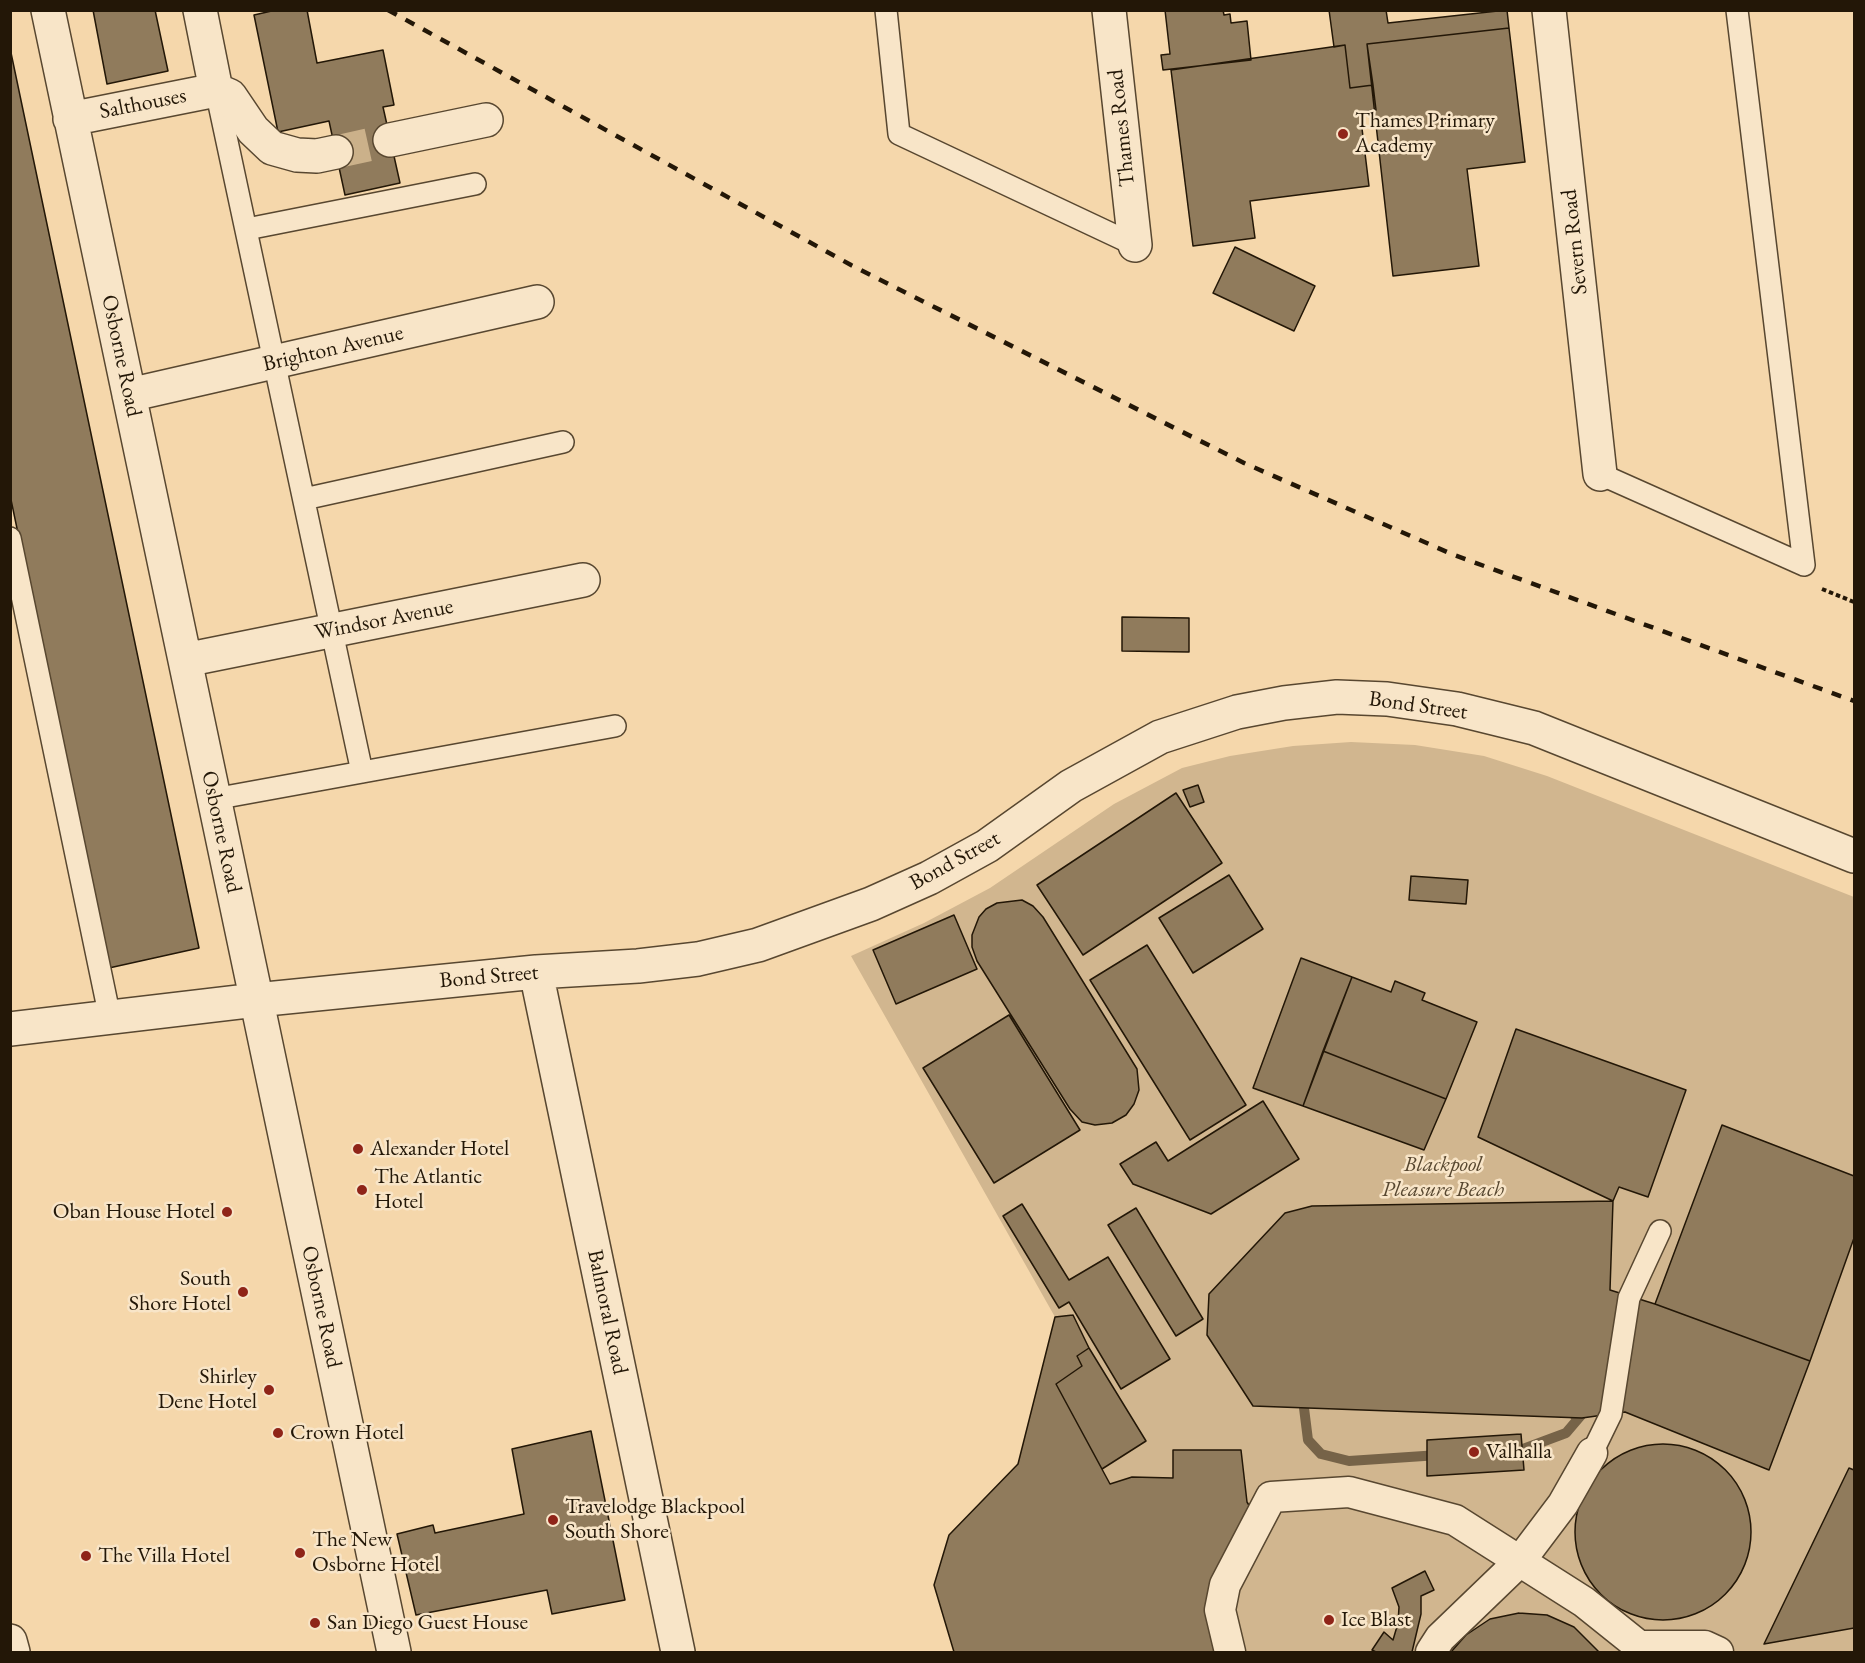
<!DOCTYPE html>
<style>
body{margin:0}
#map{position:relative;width:1865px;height:1663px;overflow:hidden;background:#f5d7ab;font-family:"EB Garamond",serif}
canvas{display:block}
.frame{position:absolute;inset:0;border:12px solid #231707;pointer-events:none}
</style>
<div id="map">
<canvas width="1865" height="1663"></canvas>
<div class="frame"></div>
</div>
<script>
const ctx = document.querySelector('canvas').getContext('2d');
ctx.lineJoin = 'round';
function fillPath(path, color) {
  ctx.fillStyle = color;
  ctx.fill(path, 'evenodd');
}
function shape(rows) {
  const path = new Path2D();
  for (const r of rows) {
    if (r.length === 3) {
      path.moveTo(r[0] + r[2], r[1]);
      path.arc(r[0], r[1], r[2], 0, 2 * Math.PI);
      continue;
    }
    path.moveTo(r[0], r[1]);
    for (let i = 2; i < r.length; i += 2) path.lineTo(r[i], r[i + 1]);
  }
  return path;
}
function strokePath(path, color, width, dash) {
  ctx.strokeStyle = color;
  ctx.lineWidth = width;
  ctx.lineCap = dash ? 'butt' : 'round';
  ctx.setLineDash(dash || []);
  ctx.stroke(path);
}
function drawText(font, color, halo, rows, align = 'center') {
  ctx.font = font + ' "EB Garamond",serif';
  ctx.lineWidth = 5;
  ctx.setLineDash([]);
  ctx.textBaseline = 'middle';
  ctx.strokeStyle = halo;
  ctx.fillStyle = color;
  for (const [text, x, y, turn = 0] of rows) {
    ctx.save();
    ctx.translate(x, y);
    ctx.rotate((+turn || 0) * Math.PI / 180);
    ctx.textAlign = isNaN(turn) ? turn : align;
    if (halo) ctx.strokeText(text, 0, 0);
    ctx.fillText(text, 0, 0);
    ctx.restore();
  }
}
fillPath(shape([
 [1351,742,1415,745,1484,756,1547,776,1854,897,1854,1652,954,1652,934,1585,949,1535,1018,1464,1055,1317,851,956,924,923,990,888,1114,804,1182,768,1230,756,1293,746]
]), '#d1b68f');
strokePath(shape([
 [1304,1408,1308,1440,1321,1454,1349,1461,1439,1455],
 [1509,1450,1523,1449,1566,1433,1583,1413,1575,1416]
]), '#766348', 10);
const building = shape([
 [93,10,155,10,168,71,107,84,93,10],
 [276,10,307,10,317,63,383,50,394,105,383,107,400,183,345,195,329,121,278,132,254,15,276,10],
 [1165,10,1223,10,1224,15,1230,14,1231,23,1247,21,1251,60,1163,70,1161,55,1170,54,1165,10],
 [1329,10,1386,10,1388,23,1507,10,1509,28,1367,44,1373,85,1350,88,1345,45,1334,47,1329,10],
 [1509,28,1525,162,1467,169,1479,266,1393,276,1367,44,1509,28],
 [1345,45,1350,88,1373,85,1376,110,1360,112,1369,186,1250,201,1255,238,1193,246,1171,70,1345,45],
 [10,48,199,948,109,968,10,495,10,48],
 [1235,247,1315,286,1294,331,1213,293,1235,247],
 [1122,617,1189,618,1189,652,1122,651,1122,617],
 [1198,785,1204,802,1190,807,1183,790,1198,785],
 [1176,793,1222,863,1083,955,1037,885,1176,793],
 [1229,875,1263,929,1193,973,1159,918,1229,875],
 [1411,876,1468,880,1466,904,1409,900,1411,876],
 [1022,900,1033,906,1043,917,1137,1069,1139,1090,1134,1104,1126,1115,1112,1123,1095,1125,1082,1122,1070,1109,977,961,972,947,972,935,979,917,986,909,997,903,1022,900],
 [954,915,977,969,896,1004,873,950,954,915],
 [1147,945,1246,1105,1190,1140,1090,980,1147,945],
 [1301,958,1352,977,1303,1106,1253,1088,1301,958],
 [1352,977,1391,992,1395,981,1425,993,1422,1000,1477,1022,1446,1099,1323,1051,1352,977],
 [1009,1015,1080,1130,994,1183,923,1068,1009,1015],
 [1516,1029,1686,1090,1648,1197,1619,1187,1613,1201,1478,1137,1516,1029],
 [1323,1051,1446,1099,1424,1150,1303,1106,1323,1051],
 [1263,1101,1299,1159,1211,1214,1133,1184,1120,1164,1156,1142,1168,1161,1263,1101],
 [1722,1125,1854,1176,1854,1238,1810,1361,1655,1304,1722,1125],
 [1613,1201,1610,1290,1655,1304,1810,1361,1769,1470,1625,1412,1582,1418,1253,1406,1207,1335,1209,1294,1285,1213,1312,1206,1613,1201],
 [1022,1204,1069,1280,1108,1257,1170,1359,1121,1389,1069,1302,1059,1308,1003,1216,1022,1204],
 [1136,1208,1203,1319,1176,1336,1108,1225,1136,1208],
 [1073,1315,1089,1348,1077,1356,1082,1366,1056,1384,1110,1484,1132,1477,1173,1478,1173,1450,1241,1450,1247,1502,1267,1535,1228,1564,1222,1652,954,1652,934,1585,949,1535,1018,1464,1055,1317,1073,1315],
 [1089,1348,1146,1441,1102,1469,1056,1384,1082,1366,1077,1356,1089,1348],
 [591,1431,625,1600,552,1614,547,1590,416,1615,397,1534,433,1525,435,1533,524,1514,512,1449,591,1431],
 [1521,1434,1524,1470,1427,1476,1427,1440,1521,1434],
 [1663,1532,88],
 [1849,1468,1854,1470,1854,1628,1764,1644,1849,1468],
 [1425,1571,1434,1590,1421,1596,1421,1614,1412,1652,1376,1652,1372,1650,1384,1632,1393,1640,1398,1623,1399,1607,1392,1588,1425,1571],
 [1519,1613,1547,1615,1574,1627,1599,1652,1451,1652,1466,1635,1490,1619,1519,1613]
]);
fillPath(building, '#907b5c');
strokePath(building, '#231707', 1.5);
strokePath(shape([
 [336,152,390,140]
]), '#cbb18a', 33, [33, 16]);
const service = shape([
 [886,10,899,134,1135,245],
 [1737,10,1804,565],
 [216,90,362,772],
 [247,229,475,184],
 [1600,474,1804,565],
 [304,499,563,442],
 [10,538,110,1018],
 [214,799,615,726],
 [1592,1453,1611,1414,1629,1298,1660,1231]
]);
const pedestrian = shape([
 [1230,1652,1220,1610,1225,1585,1271,1497,1349,1492,1455,1520,1584,1602,1639,1646,1705,1646,1718,1652],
 [1431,1652,1440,1638,1520,1561,1563,1504,1592,1453]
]);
const minor = shape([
 [48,10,394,1652],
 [200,10,216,90],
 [1109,10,1135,245],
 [1549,10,1600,474],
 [70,119,216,90,230,96,253,130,272,148,297,155,317,156,336,152],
 [390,140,486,120],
 [129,395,537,302],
 [185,660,583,580],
 [536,972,678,1652],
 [10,1029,256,1000,536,972,638,966,698,959,758,945,871,904,929,878,987,846,1071,786,1160,737,1237,712,1284,703,1337,697,1387,699,1457,709,1534,728,1854,856],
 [10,1641,13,1652]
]);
strokePath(service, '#584730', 24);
strokePath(pedestrian, '#584730', 33);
strokePath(minor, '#584730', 36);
strokePath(shape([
 [1822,589,1854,602]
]), '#231707', 4, [4.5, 3]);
strokePath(service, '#f8e5c8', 21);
strokePath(pedestrian, '#f8e5c8', 30);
strokePath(minor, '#f8e5c8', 33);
strokePath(shape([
 [388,10,851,265,1244,463,1454,555,1854,701]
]), '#231707', 4.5, [10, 10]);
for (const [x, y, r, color] of [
 [1343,134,6,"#8f2418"],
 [358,1149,6,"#8f2418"],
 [362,1190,6,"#8f2418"],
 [227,1212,6,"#8f2418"],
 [243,1292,6,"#8f2418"],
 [269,1390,6,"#8f2418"],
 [278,1433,6,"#8f2418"],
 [1474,1452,6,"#8f2418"],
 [553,1520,6,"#8f2418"],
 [300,1553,6,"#8f2418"],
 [86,1556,6,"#8f2418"],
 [1329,1620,6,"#8f2418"],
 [315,1623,6,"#8f2418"]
]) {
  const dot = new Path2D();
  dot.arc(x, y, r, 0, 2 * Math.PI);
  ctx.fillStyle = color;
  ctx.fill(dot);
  strokePath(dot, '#f8e5c8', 2);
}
drawText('22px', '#231707', '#f8e5c8', [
 ["Salthouses",143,104,-11],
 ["Thames Road",1122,128,-96],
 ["Severn Road",1575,242,-96],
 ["Brighton Avenue",333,349,-13],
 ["Osborne Road",121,356,78],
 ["Windsor Avenue",384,620,-11],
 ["Bond Street",1418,706,8],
 ["Osborne Road",221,832,78],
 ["Bond Street",955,861,-29],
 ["Bond Street",489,977,-5],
 ["Osborne Road",321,1307,78],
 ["Balmoral Road",607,1312,78]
]);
drawText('22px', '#231707', '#f8e5c8', [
 ["Thames Primary",1355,121],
 ["Academy",1355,146],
 ["Alexander Hotel",370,1149],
 ["The Atlantic",374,1177],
 ["Hotel",374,1202],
 ["Oban House Hotel",215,1212,"right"],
 ["South",231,1279,"right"],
 ["Shore Hotel",231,1304,"right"],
 ["Shirley",257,1377,"right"],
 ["Dene Hotel",257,1402,"right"],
 ["Crown Hotel",290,1433],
 ["Valhalla",1486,1452],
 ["Travelodge Blackpool",565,1507],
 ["South Shore",565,1532],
 ["The New",312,1540],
 ["Osborne Hotel",312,1565],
 ["The Villa Hotel",98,1556],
 ["Ice Blast",1341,1620],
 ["San Diego Guest House",327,1623]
], 'left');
drawText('italic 22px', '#574730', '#f8e5c8', [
 ["Blackpool",1443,1165],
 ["Pleasure Beach",1443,1190]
]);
</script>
